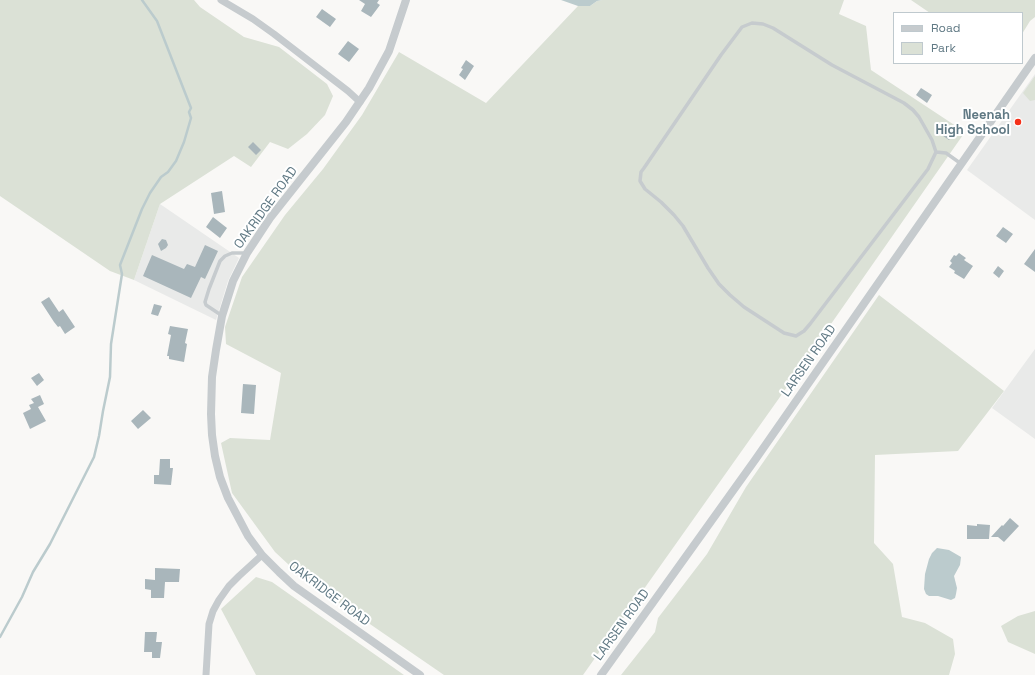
<!DOCTYPE html>
<style>
body{margin:0}
#map{position:relative;width:1035px;height:675px;overflow:hidden;background:#f9f8f6;font-family:"Space Grotesk",sans-serif}
canvas{display:block}
.legend{position:absolute;left:893px;top:12px;width:130px;height:52px;box-sizing:border-box;background:#fff;border:1px solid #bfc9ce;margin:0;padding:5px 7px;list-style:none;font-size:12px;color:#607984}
.legend li{display:flex;align-items:center;gap:8px;height:20px}
.legend b{width:20px;border:1px solid #bfc9ce}
</style>
<div id="map">
<canvas width="1035" height="675"></canvas>
<ul class="legend">
<li><b style="height:5px;background:#c6cbce"></b>Road</li>
<li><b style="height:11px;background:#dbe1d6"></b>Park</li>
</ul>
</div>
<script>
const ctx = document.querySelector('canvas').getContext('2d');
ctx.lineJoin = 'round';
function fillPath(path, color) {
  ctx.fillStyle = color;
  ctx.fill(path, 'evenodd');
}
function shape(rows) {
  const path = new Path2D();
  for (const r of rows) {
    path.moveTo(r[0], r[1]);
    for (let i = 2; i < r.length; i += 2) path.lineTo(r[i], r[i + 1]);
  }
  return path;
}
function strokePath(path, color, width, dash) {
  ctx.strokeStyle = color;
  ctx.lineWidth = width;
  ctx.lineCap = dash ? 'butt' : 'round';
  ctx.setLineDash(dash || []);
  ctx.stroke(path);
}
function drawText(font, color, halo, rows, align = 'center') {
  ctx.font = font + ' "Space Grotesk",sans-serif';
  ctx.lineWidth = 4;
  ctx.setLineDash([]);
  ctx.textBaseline = 'middle';
  ctx.strokeStyle = halo;
  ctx.fillStyle = color;
  for (const [text, x, y, turn = 0] of rows) {
    ctx.save();
    ctx.translate(x, y);
    ctx.rotate((+turn || 0) * Math.PI / 180);
    ctx.textAlign = isNaN(turn) ? turn : align;
    if (halo) ctx.strokeText(text, 0, 0);
    ctx.fillText(text, 0, 0);
    ctx.restore();
  }
}
fillPath(shape([
 [1035,74,1035,220,967,170],
 [160,204,239,258,228,281,216,320,134,280],
 [1035,349,1035,439,992,408]
]), '#e9eae9');
fillPath(shape([
 [0,0,194,0,200,7,244,37,279,47,327,84,333,96,325,115,307,134,288,149,270,142,251,167,234,156,160,204,134,280,110,271,0,196],
 [602,0,844,0,839,14,866,26,871,70,965,132,787,387,583,675,444,675,303,578,275,552,232,493,221,443,230,438,270,440,281,373,226,344,225,327,242,277,285,215,323,169,362,115,399,52,486,103,578,6,590,6,597,1],
 [911,0,1035,0,1035,17,1030,21,1022,34,1022,13,930,13],
 [1035,76,1035,100,1030,101,1023,93],
 [879,295,1004,391,958,451,875,455,874,543,893,564,902,617,925,623,953,639,955,654,949,675,621,675,655,632,658,618,707,554,746,487],
 [256,577,272,582,404,675,256,675,221,609],
 [1035,611,1035,654,1008,642,1001,626,1018,616]
]), '#dbe1d6');
fillPath(shape([
 [561,0,602,0,597,1,590,6,578,6],
 [937,548,949,550,961,557,960,565,954,576,957,588,956,594,955,598,951,600,938,596,929,596,926,594,924,589,925,574,929,559,932,553]
]), '#bbcbcd');
strokePath(shape([
 [0,637,22,597,33,572,50,544,94,457,99,436,103,411,110,377,111,344,122,274,120,265,142,209,150,193,161,177,168,172,176,161,184,142,191,118,189,112,191,108,157,21,142,0]
]), '#bbcbcd', 2.5);
fillPath(shape([
 [359,0,379,0,377,3,380,5,371,17,361,11,365,4],
 [322,9,336,19,330,27,316,17],
 [348,41,359,49,349,62,338,54],
 [466,60,474,66,465,80,459,75,463,69,461,68],
 [921,88,932,95,927,103,916,95],
 [942,123,955,132,949,140,936,131],
 [253,142,261,150,256,155,248,147],
 [222,191,225,212,214,214,211,193],
 [213,217,227,228,220,238,206,227],
 [1003,227,1013,234,1006,243,996,236],
 [162,239,166,240,168,245,166,248,161,251,158,244],
 [205,245,218,251,205,279,201,277,191,298,143,276,152,255,184,269,187,264,195,267],
 [1035,249,1035,272,1024,264],
 [959,253,966,258,964,260,973,266,964,279,954,273,955,271,949,267,952,263,950,261,954,255,956,256],
 [998,266,1004,271,999,278,993,273],
 [49,297,59,312,63,309,75,327,65,334,60,326,58,327,54,322,41,302],
 [154,304,162,306,158,316,151,314],
 [170,326,188,329,185,343,187,344,184,362,169,359,169,356,167,356,171,335,168,334],
 [39,373,44,380,37,386,31,378],
 [243,384,256,385,254,414,241,413],
 [40,395,44,404,38,407,46,421,30,429,23,413,31,409,29,405,34,403,31,399],
 [143,410,151,418,138,429,131,421],
 [160,459,170,459,170,468,173,468,171,485,154,484,154,475,159,475],
 [1010,518,1019,526,1004,542,998,537,991,537,1002,525,1003,526],
 [977,524,990,525,989,539,967,539,967,525,977,526],
 [155,568,180,569,179,582,165,582,164,598,151,598,151,590,145,589,145,579,155,580],
 [145,632,157,632,156,642,162,642,160,658,152,658,152,652,144,652]
]), '#a9b6bb');
strokePath(shape([
 [936,152,932,140,919,117,913,110,904,103,832,65,773,28,763,24,752,23,742,27,721,55,644,168,641,172,640,181,645,189,661,202,674,215,683,226,708,268,719,284,730,295,744,307,784,333,796,336,804,331,810,324,906,198,928,169,936,152,946,153,960,163],
 [221,315,206,305,205,302,209,289,220,261,225,256,232,253,246,253]
]), '#c6cbce', 3.5);
strokePath(shape([
 [221,0,253,19,274,34,348,91,360,102],
 [206,675,209,624,213,611,219,600,229,586,239,576,262,555]
]), '#c6cbce', 7);
strokePath(shape([
 [406,0,389,51,369,88,346,122,270,218,247,253,233,281,222,316,216,350,212,377,211,414,212,435,215,456,220,477,228,498,248,536,262,555,279,572,294,586,420,675],
 [601,675,755,460,1035,58]
]), '#c6cbce', 8);
for (const [x, y, r, color] of [
 [1018,122,4,"#f53019"]
]) {
  const dot = new Path2D();
  dot.arc(x, y, r, 0, 2 * Math.PI);
  ctx.fillStyle = color;
  ctx.fill(dot);
  strokePath(dot, '#fff', 1.5);
}
drawText('bold 13px', '#607984', '#fff', [
 ["Neenah",1010,115],
 ["High School",1010,130]
], 'right');
drawText('13px', '#607984', '#fff', [
 ["OAKRIDGE ROAD",266,208,-54],
 ["LARSEN ROAD",809,361,-55],
 ["OAKRIDGE ROAD",329,594,37],
 ["LARSEN ROAD",622,625,-54]
]);
</script>
